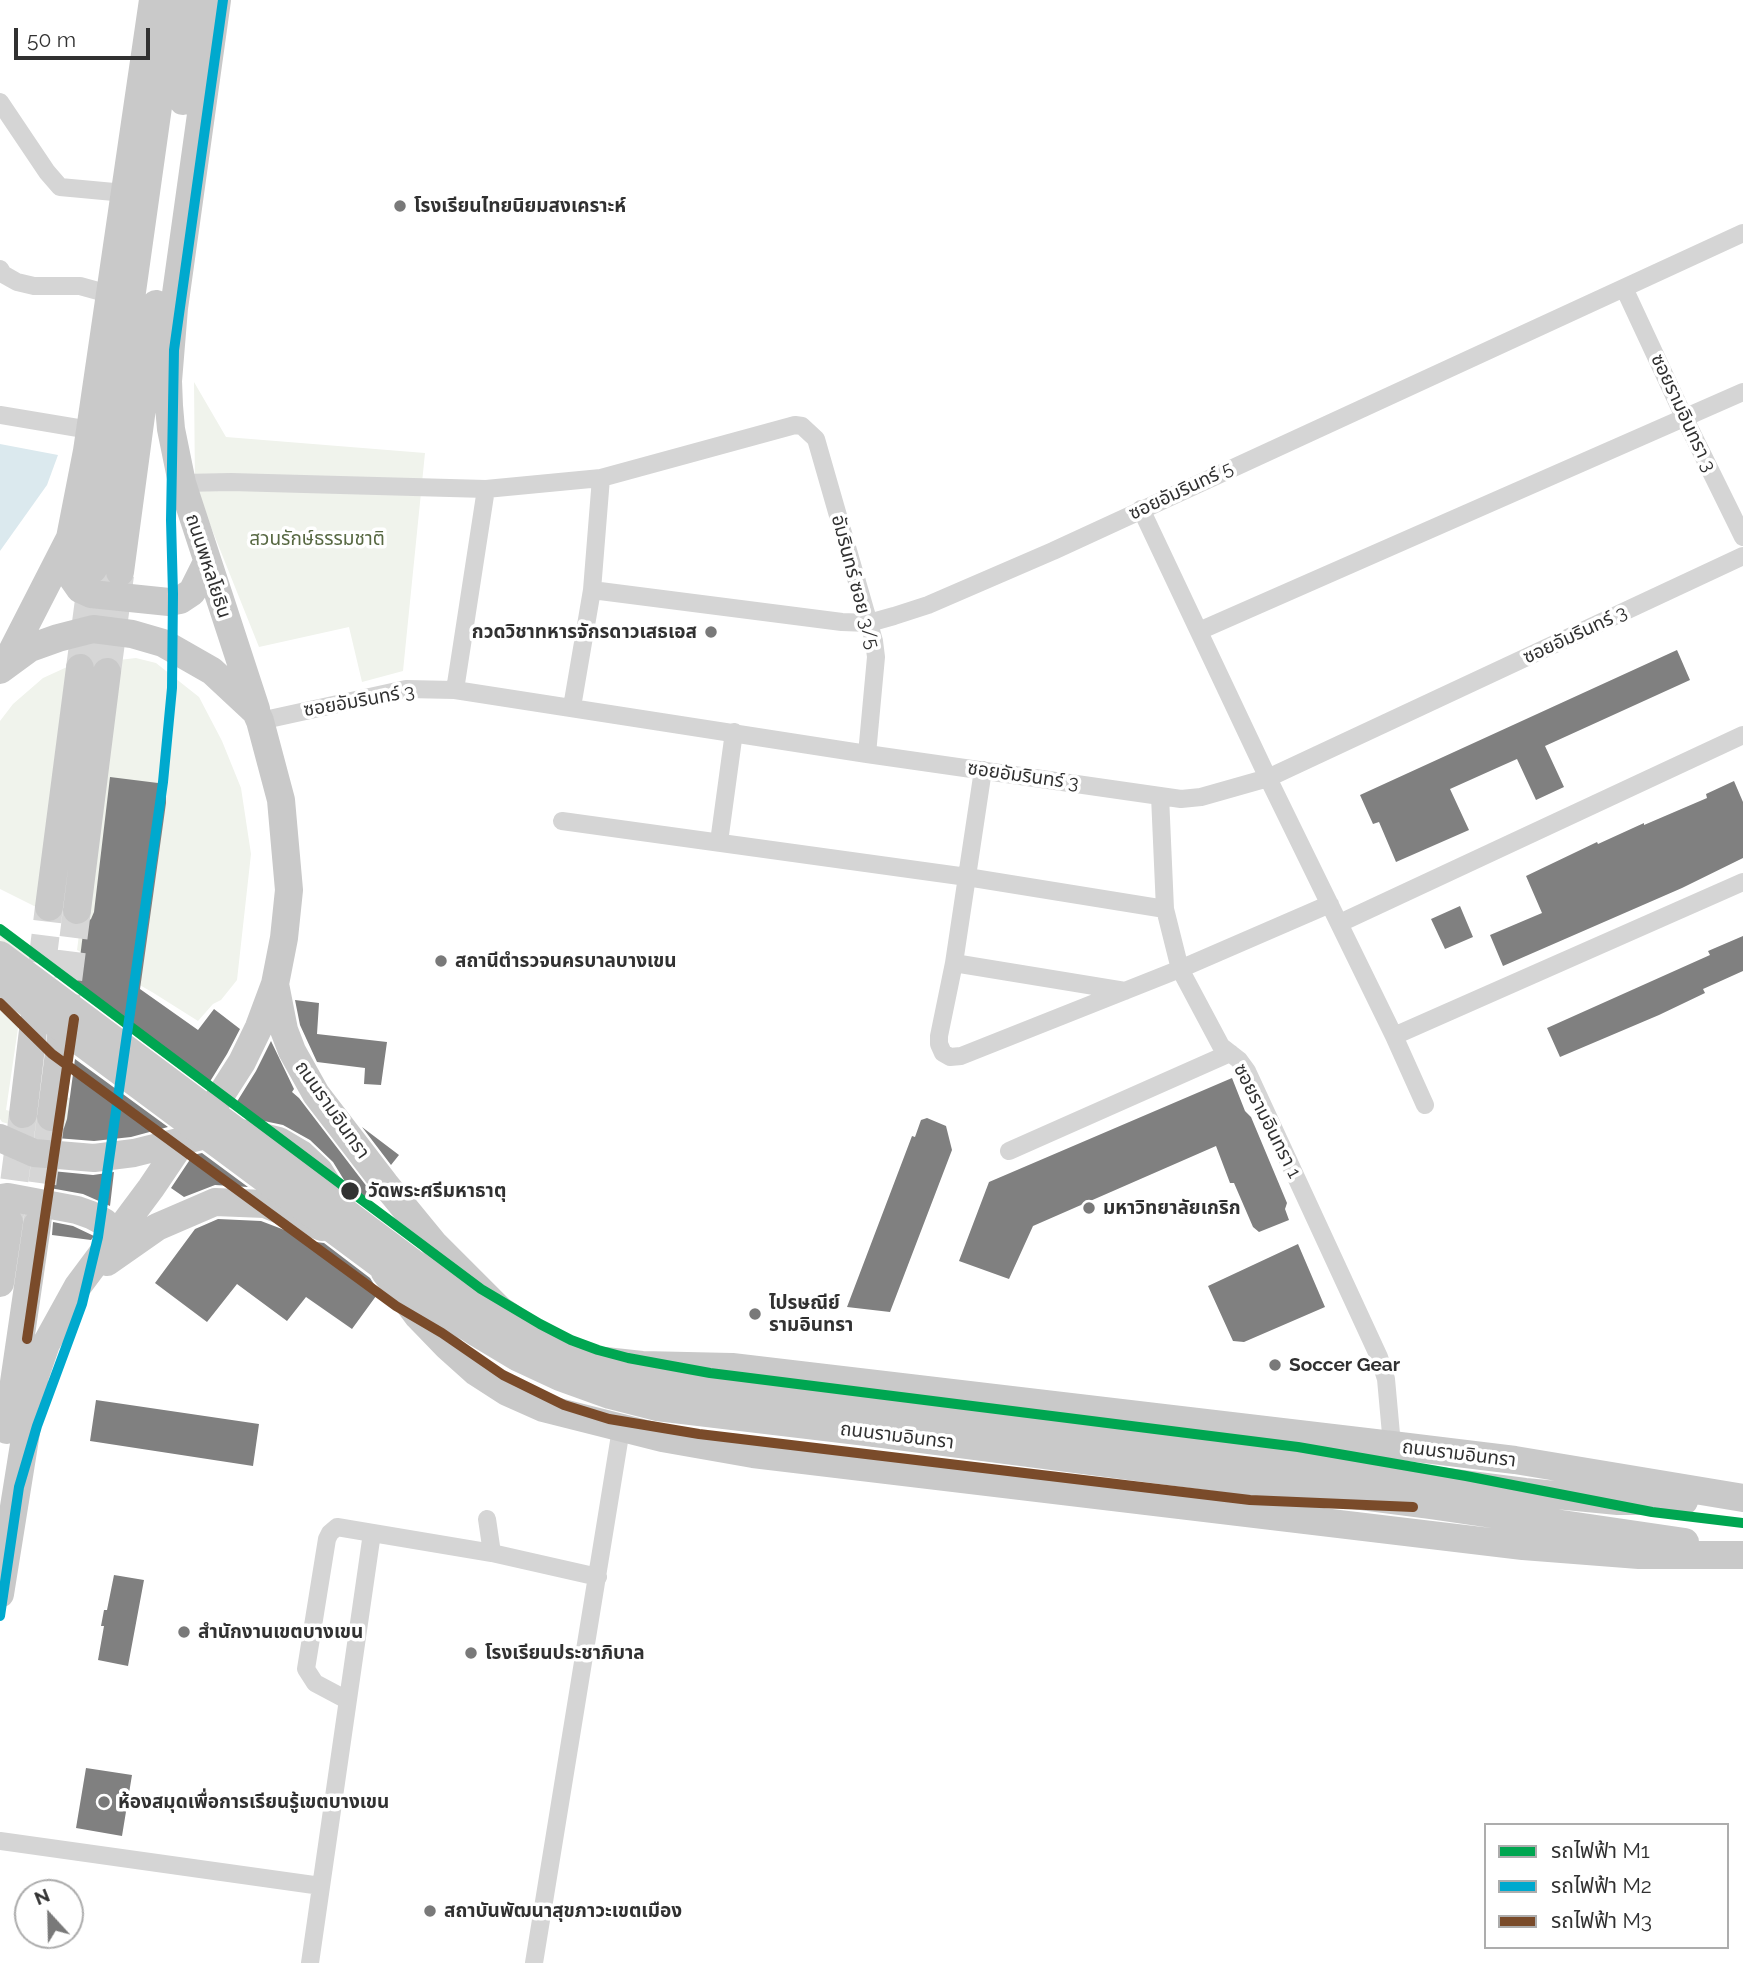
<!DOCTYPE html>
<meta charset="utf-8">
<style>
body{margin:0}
#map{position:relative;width:1743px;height:1963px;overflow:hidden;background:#fff;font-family:Raleway,"Noto Sans Thai",sans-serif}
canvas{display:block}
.legend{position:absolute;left:1484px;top:1823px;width:245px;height:126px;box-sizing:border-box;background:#fff;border:2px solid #adadad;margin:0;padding:9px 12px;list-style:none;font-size:21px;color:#313131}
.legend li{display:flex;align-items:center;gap:14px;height:35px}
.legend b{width:35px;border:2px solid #adadad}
.north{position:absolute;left:14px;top:1879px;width:70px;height:70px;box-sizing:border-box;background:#fff;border:2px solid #adadad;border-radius:50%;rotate:338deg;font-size:19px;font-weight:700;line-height:28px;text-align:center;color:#313131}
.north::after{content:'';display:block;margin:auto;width:24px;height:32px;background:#797979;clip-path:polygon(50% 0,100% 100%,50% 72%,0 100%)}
.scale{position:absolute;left:14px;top:28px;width:136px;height:32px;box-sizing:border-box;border:4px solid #313131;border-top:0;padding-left:9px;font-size:21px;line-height:24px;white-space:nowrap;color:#313131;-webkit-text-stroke:5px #fff;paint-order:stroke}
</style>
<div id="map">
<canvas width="1743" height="1963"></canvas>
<ul class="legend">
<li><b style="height:9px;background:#00a651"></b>รถไฟฟ้า M1</li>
<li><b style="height:9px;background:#00a9ce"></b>รถไฟฟ้า M2</li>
<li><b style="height:9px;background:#7a4b2a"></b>รถไฟฟ้า M3</li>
</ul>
<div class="north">N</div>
<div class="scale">50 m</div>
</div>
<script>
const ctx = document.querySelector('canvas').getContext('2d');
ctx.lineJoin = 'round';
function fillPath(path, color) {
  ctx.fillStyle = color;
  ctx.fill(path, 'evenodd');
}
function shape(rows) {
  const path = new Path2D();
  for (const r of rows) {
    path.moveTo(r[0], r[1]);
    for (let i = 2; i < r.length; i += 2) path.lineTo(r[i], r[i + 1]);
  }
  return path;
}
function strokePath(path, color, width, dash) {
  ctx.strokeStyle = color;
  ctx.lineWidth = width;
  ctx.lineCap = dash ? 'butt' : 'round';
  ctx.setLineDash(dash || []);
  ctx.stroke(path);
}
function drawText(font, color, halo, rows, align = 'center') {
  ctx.font = font + ' Raleway,"Noto Sans Thai",sans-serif';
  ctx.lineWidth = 7;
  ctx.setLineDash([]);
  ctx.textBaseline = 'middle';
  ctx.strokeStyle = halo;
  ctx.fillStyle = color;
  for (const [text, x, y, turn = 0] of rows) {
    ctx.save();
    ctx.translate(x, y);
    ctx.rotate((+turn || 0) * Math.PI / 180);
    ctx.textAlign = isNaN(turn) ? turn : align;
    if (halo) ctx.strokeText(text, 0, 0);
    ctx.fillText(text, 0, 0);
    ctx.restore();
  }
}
fillPath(shape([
 [194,382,226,437,425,453,403,671,362,682,349,627,259,647,195,487],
 [136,658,156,663,199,697,222,741,241,788,251,854,237,980,221,1000,213,1004,198,1021,152,992,77,950,100,775,119,660],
 [67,667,36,907,0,889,0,721,13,704,43,678],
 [0,927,30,946,6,1110,53,1122,62,1097,117,1104,104,1134,34,1131,2,1122,0,1119]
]), '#f0f3ec');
fillPath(shape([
 [0,444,58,455,47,485,0,551]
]), '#dbe9ee');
fillPath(shape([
 [1677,650,1690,680,1545,746,1564,787,1536,800,1517,759,1499,767,1450,789,1469,830,1396,862,1379,822,1373,824,1360,795],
 [110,777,166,784,166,803,140,989,198,1030,214,1009,240,1029,227,1054,206,1088,76,991,84,925,91,919,94,912],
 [1734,781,1743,802,1743,858,1682,888,1503,966,1490,935,1542,913,1526,876,1597,842,1598,844,1644,823,1644,825,1707,798,1706,794],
 [1460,906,1473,937,1445,949,1431,919],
 [1743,936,1743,971,1703,989,1705,993,1659,1015,1560,1057,1547,1028,1710,955,1708,951],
 [295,1000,319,1003,317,1034,387,1042,381,1085,364,1084,365,1068,317,1062,300,1025],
 [271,1041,294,1089,292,1092,299,1098,371,1192,362,1204,357,1201,333,1162,310,1140,283,1125,245,1117,233,1108,256,1071],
 [75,1059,168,1127,131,1137,94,1141,56,1138,57,1132,64,1128,67,1119],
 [1232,1078,1245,1111,1251,1117,1287,1203,1285,1209,1289,1220,1259,1232,1253,1227,1234,1183,1230,1183,1216,1146,1033,1226,1009,1279,959,1261,989,1182],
 [927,1118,946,1126,952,1150,890,1312,847,1307,912,1136,915,1137,921,1120],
 [362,1127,399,1155,391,1165],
 [202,1153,248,1187,215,1185,184,1197,171,1188,193,1155],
 [52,1171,93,1175,114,1172,110,1206,83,1194,50,1188],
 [218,1219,261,1221,316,1242,324,1243,370,1278,379,1292,352,1329,306,1297,287,1321,237,1284,207,1322,155,1283,195,1229],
 [53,1222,73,1226,94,1236,91,1240,52,1235],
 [1298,1244,1325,1307,1244,1342,1233,1341,1208,1286],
 [96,1400,259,1424,253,1466,90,1441],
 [114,1575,144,1580,128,1666,98,1660,104,1626,101,1626,104,1610,107,1610],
 [86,1768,132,1775,122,1836,76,1828]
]), '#808080');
strokePath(shape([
 [80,668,93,570],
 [107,672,120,575],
 [37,1005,49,907],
 [63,1021,77,910],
 [9,1222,23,1114],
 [37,1225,51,1117]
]), '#d6d6d6', 28, [28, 14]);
strokePath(shape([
 [0,102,47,172,60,187,125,193],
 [0,269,3,274,17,282,34,286,80,286,109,294],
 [1624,288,1685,419,1743,537],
 [0,415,90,430],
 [182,483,231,482,486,489,601,478,795,425,802,426,816,439,874,641,876,657,867,754],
 [1141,509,1268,778,1394,1036,1425,1105],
 [592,590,842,622,869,623,894,616,928,605,1053,551,1743,233],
 [1199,631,1743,392],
 [455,690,486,489],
 [572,707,592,590,601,478],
 [260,721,406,689,455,690,867,754,1181,799,1201,797,1268,778,1743,556],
 [983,770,954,963,939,1036,939,1044,943,1053,950,1057,961,1056,1180,969,1330,904],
 [1160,796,1165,909,1180,969,1221,1046,1239,1060,1247,1071,1379,1357,1386,1379,1392,1445],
 [562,821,967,877,1165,909],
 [719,842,734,732],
 [1340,923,1743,735],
 [954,963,1125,991],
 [1394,1036,1743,882],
 [1009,1151,1230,1053],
 [487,1519,492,1553,598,1577],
 [347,1700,315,1683,306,1669,327,1539,330,1533,337,1527,492,1553],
 [0,1841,321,1886],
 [310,1963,372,1533],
 [534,1963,621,1429]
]), '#d5d5d5', 18);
strokePath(shape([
 [217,0,174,308,168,381,169,406,171,429,182,483,256,709],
 [183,101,197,0],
 [70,540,69,567,73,579,80,589,91,594,169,602,180,600,192,592,207,562],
 [93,569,173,0],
 [120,572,156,304],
 [6,663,70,538,87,451,153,0],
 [0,670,30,648,58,638,93,629,132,634,163,643,212,671,256,712,260,721,281,800,289,890,284,938,275,984,259,1027,242,1062,217,1101,182,1142,151,1188,78,1286,46,1344,35,1376,0,1594],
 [49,907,80,668],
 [77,910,107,672],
 [275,984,284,1030,292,1051,316,1094,385,1184,435,1245,500,1310,512,1318],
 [23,1114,35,1014],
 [51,1117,63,1021],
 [0,1138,34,1153,94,1158,134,1153,218,1132,251,1134,279,1141,301,1154,319,1171,343,1209],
 [0,1198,8,1197,77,1210,91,1215,104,1222,112,1230,111,1242],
 [107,1262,157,1227,215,1202,265,1204,322,1227],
 [385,1272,418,1316,447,1346,476,1372,507,1392,543,1408,662,1438,753,1454,1523,1546,1639,1555,1743,1555],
 [0,1283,9,1222],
 [605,1361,642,1365,732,1367,1392,1445,1515,1460,1743,1498],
 [877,1409,1525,1492,1618,1501,1684,1501],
 [7,1430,37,1225],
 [875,1433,1431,1505,1685,1542]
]), '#c9c9c9', 28);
strokePath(shape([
 [0,955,444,1286,525,1336,575,1360,615,1373,659,1383,877,1409],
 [0,982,436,1306,477,1333,517,1357,560,1377,610,1395,657,1407,875,1433]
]), '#c9c9c9', 28);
strokePath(shape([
 [0,929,481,1289,540,1324,571,1340,598,1350,628,1358,710,1373,1298,1447,1466,1476,1652,1512,1743,1523]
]), '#00a651', 10);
strokePath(shape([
 [0,1616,19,1487,37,1426,82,1304,98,1237,163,782,172,688,173,594,171,520,174,350,223,0]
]), '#00a9ce', 10);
strokePath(shape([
 [0,1003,52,1054,396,1306,442,1333,503,1375,564,1405,609,1419,699,1434,1250,1500,1413,1507],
 [27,1339,74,1019]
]), '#7a4b2a', 10);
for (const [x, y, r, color] of [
 [400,206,7,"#797979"],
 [711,632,7,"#797979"],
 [441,961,7,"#797979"],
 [350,1191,10,"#313131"],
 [1089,1208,7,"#797979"],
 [755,1314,7,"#797979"],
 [1275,1365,7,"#797979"],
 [184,1632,7,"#797979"],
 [471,1653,7,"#797979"],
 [104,1802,7,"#797979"],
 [430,1911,7,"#797979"]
]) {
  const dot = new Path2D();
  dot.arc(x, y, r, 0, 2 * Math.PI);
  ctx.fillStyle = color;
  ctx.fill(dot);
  strokePath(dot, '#fff', 2.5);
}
drawText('bold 19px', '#313131', '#fff', [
 ["โรงเรียนไทยนิยมสงเคราะห์",414,206],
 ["กวดวิชาทหารจักรดาวเสธเอส",697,632,"right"],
 ["สถานีตำรวจนครบาลบางเขน",455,961],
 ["มหาวิทยาลัยเกริก",1103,1208],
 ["ไปรษณีย์",769,1303],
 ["รามอินทรา",769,1325],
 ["Soccer Gear",1289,1365],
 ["สำนักงานเขตบางเขน",198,1632],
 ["โรงเรียนประชาภิบาล",485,1653],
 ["ห้องสมุดเพื่อการเรียนรู้เขตบางเขน",118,1802],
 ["สถาบันพัฒนาสุขภาวะเขตเมือง",444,1911]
], 'left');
drawText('19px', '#313131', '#fff', [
 ["ซอยรามอินทรา 3",1683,413,65],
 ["ซอยอัมรินทร์ 5",1181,491,-25],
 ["ถนนพหลโยธิน",208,566,72],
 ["อัมรินทร์ ซอย 3/5",855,582,75],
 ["ซอยอัมรินทร์ 3",1575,635,-25],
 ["ซอยอัมรินทร์ 3",359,701,-10],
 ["ซอยอัมรินทร์ 3",1023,776,8],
 ["ถนนรามอินทรา",332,1110,55],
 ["ซอยรามอินทรา 1",1267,1121,63],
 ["ถนนรามอินทรา",897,1436,7],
 ["ถนนรามอินทรา",1459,1454,7]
]);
drawText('19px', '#576842', '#fff', [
 ["สวนรักษ์ธรรมชาติ",317,539]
]);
drawText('bold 19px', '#313131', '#fff', [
 ["วัดพระศรีมหาธาตุ",368,1191]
], 'left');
</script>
